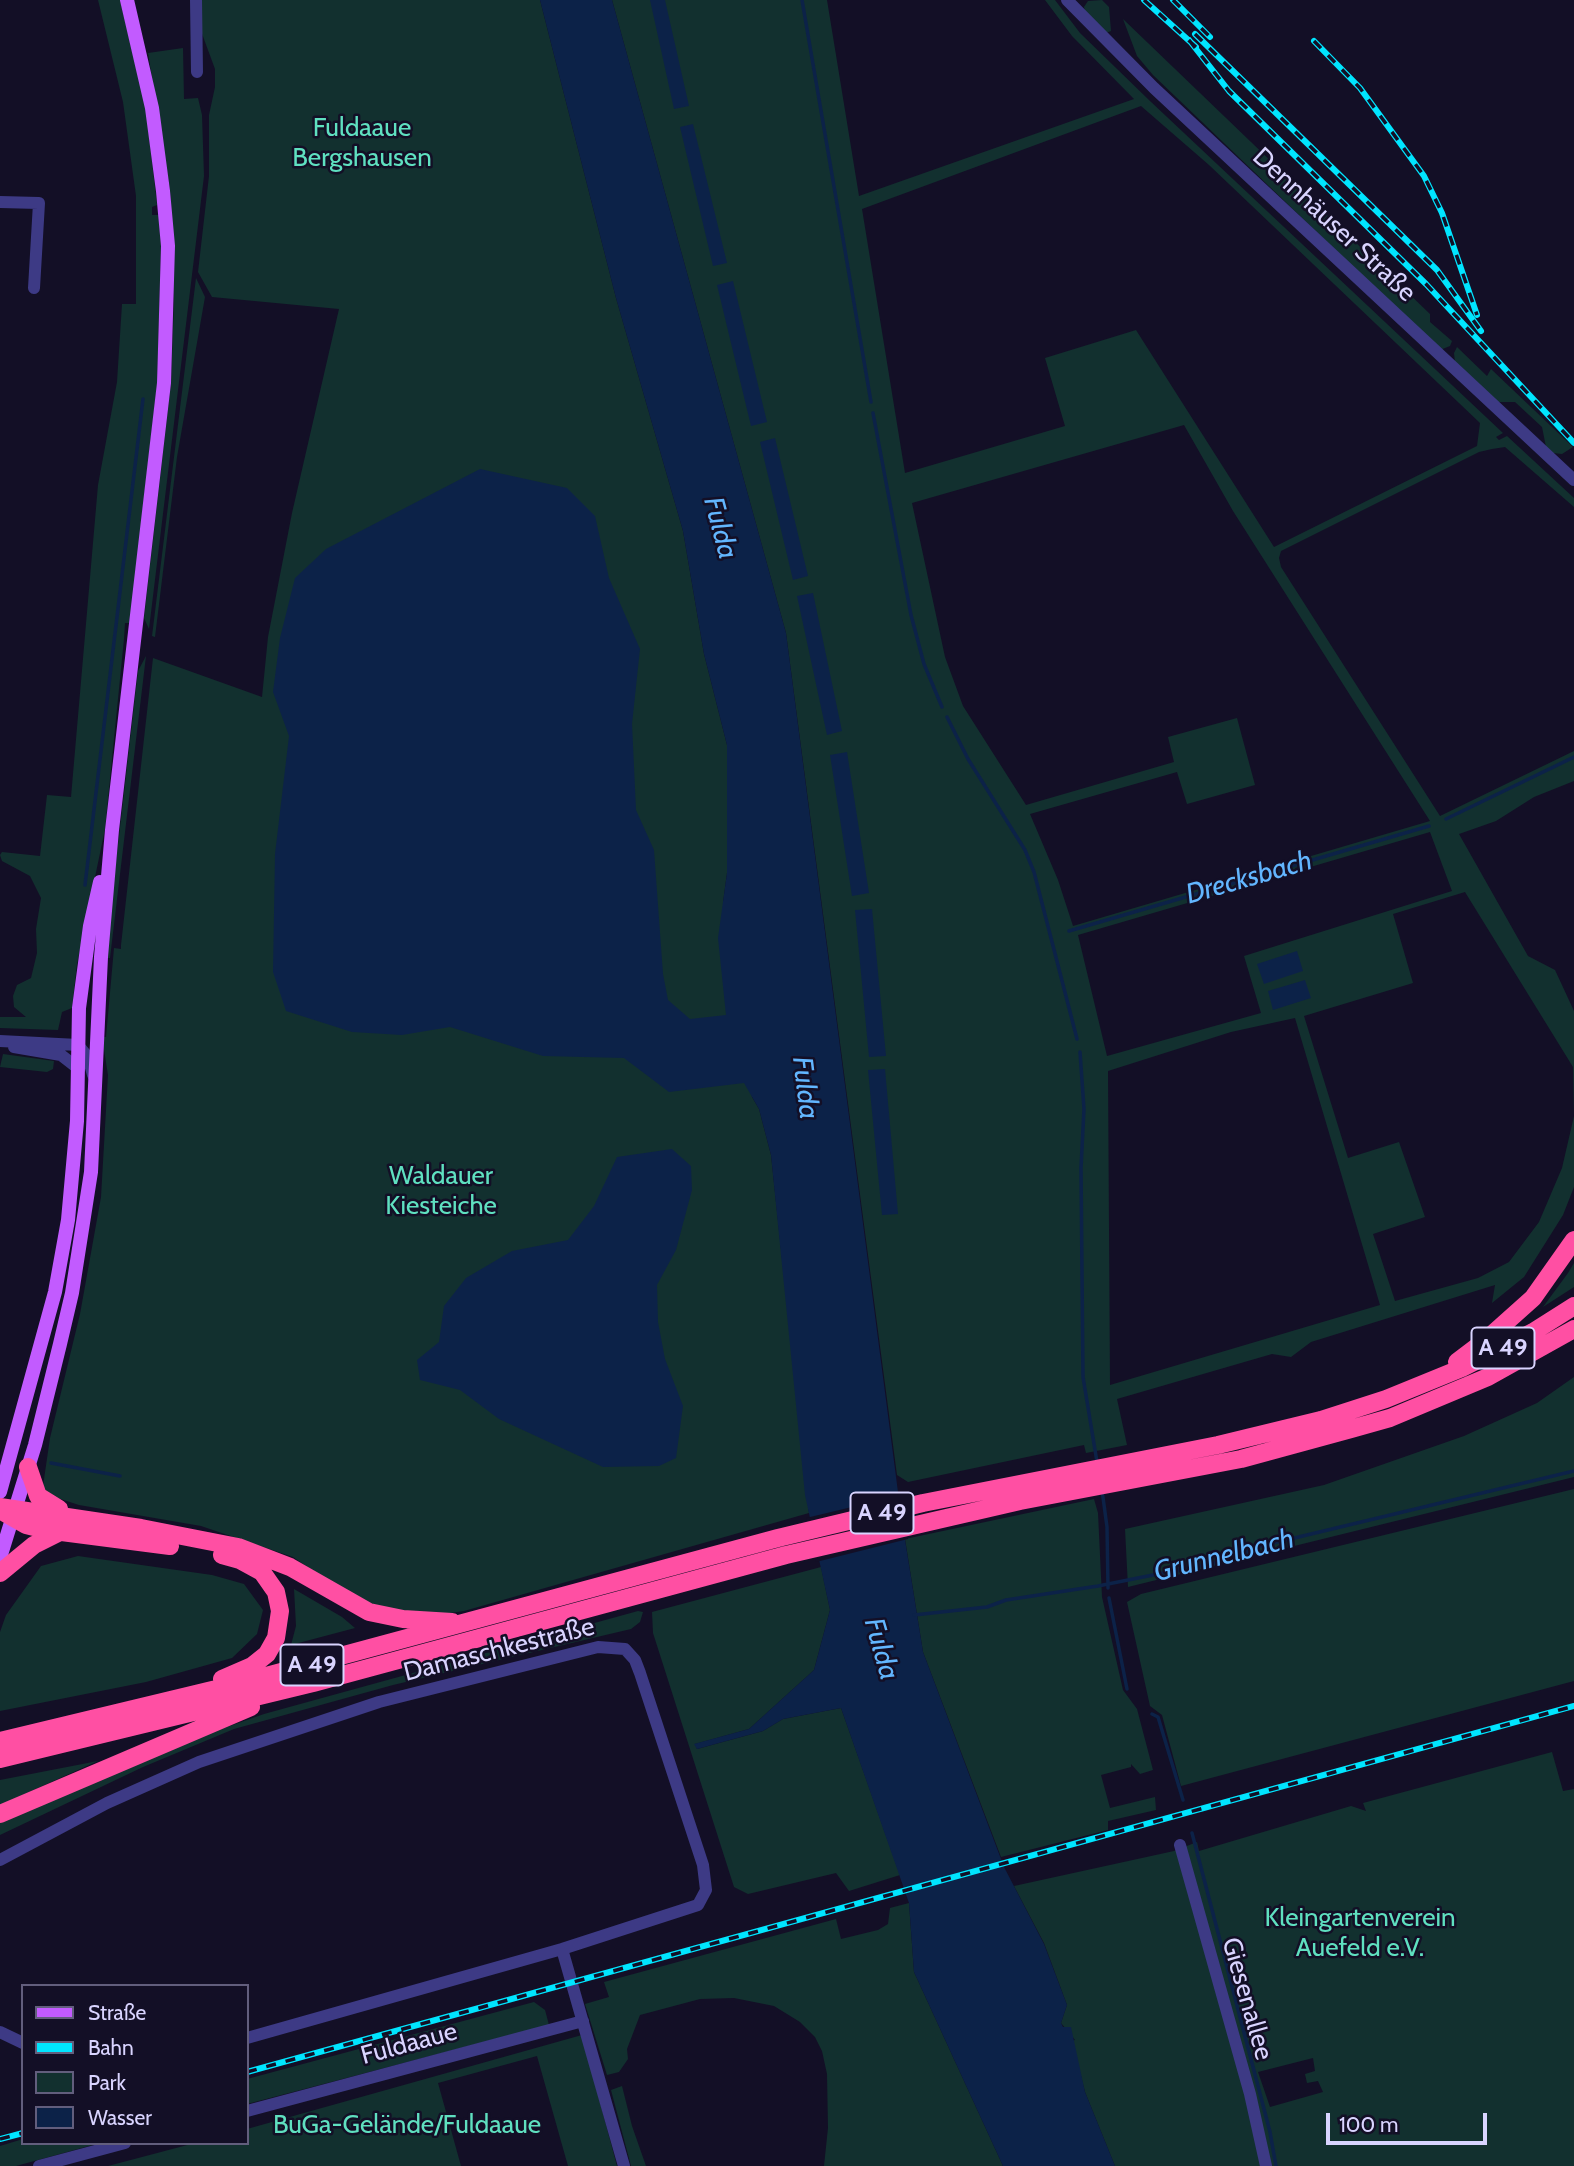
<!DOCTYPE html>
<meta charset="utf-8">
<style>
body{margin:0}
#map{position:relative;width:1574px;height:2166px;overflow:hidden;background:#130f26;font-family:Cabin,sans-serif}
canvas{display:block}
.legend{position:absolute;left:21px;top:1984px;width:228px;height:161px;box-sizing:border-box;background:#130f26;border:2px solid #625e7d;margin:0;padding:9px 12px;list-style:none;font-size:21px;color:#d9d4ff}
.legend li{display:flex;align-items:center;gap:14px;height:35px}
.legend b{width:35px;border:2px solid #625e7d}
.scale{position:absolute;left:1326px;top:2113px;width:161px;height:32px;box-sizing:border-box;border:4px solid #d9d4ff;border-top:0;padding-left:9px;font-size:21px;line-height:24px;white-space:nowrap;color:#d9d4ff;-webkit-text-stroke:5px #130f26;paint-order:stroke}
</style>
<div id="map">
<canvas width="1574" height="2166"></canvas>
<ul class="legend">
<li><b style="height:9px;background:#c25bff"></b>Straße</li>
<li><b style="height:9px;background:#00e5ff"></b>Bahn</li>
<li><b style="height:19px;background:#12302f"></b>Park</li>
<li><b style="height:19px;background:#0c2248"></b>Wasser</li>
</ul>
<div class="scale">100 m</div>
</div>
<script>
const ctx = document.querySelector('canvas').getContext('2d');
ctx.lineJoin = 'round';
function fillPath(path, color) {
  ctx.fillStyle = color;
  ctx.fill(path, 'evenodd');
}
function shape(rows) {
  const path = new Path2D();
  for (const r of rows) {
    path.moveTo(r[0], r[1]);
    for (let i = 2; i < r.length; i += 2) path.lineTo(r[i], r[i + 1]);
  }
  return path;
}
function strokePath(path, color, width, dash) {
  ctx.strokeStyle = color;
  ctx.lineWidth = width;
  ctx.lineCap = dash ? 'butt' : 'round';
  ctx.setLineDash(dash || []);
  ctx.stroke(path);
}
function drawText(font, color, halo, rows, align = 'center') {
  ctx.font = font + ' Cabin,sans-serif';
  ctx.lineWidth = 5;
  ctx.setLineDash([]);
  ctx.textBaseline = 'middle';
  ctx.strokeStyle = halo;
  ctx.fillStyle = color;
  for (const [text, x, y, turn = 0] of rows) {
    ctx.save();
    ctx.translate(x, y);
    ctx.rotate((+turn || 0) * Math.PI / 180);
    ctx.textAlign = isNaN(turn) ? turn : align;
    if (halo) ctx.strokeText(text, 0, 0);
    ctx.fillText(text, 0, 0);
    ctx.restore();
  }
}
fillPath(shape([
 [98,0,120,0,146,109,157,205,152,207,152,215,159,215,161,246,157,384,130,623,125,623,124,639,105,829,77,964,72,1008,62,1012,58,1030,0,1028,0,1017,26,1017,14,1007,13,996,17,985,31,978,37,953,36,929,41,898,30,876,2,861,0,855,2,852,40,856,47,795,71,797,98,485,117,382,122,304,136,304,136,196,123,102],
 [201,0,540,0,616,298,683,531,704,654,727,745,727,873,723,903,752,1097,759,1109,771,1155,809,1513,464,1611,436,1615,386,1609,353,1598,293,1557,201,1526,79,1505,42,1493,50,1438,80,1314,101,1197,108,1075,102,1037,106,1037,114,948,121,949,121,945,153,658,262,697,268,637,292,513,339,309,212,297,198,272,209,176,209,115,215,87,215,69,201,31],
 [612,0,827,0,859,196,1134,99,1072,36,1045,0,1055,0,1080,33,1150,101,1503,433,1496,437,1499,440,1507,436,1574,498,1574,507,1505,447,1492,449,1479,452,1281,551,1279,558,1281,567,1440,816,1574,751,1574,781,1534,797,1496,821,1459,834,1528,956,1555,970,1574,1011,1574,1187,1563,1215,1524,1277,1492,1303,1495,1285,1311,1342,1291,1357,1272,1354,1117,1399,1127,1445,1086,1453,1084,1445,908,1482,897,1475,786,633],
 [1141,106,1209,165,1480,423,1477,446,1274,547,1136,330,1045,358,1065,426,905,473,862,209],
 [1184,425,1233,511,1430,821,1073,926,1058,880,1030,814,1177,772,1187,804,1255,785,1237,718,1168,737,1174,762,1026,805,963,706,945,657,912,503],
 [1430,832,1452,891,1244,956,1261,1013,1107,1056,1078,935],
 [1465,892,1573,1067,1574,1116,1562,1168,1539,1222,1509,1262,1478,1278,1395,1301,1373,1234,1425,1217,1399,1142,1348,1158,1304,1016,1413,983,1393,914],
 [1295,1018,1380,1305,1110,1385,1108,1071,1231,1032],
 [1102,0,1109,7,1111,31,1106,33,1085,12,1084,7,1088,1],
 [1123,19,1430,314,1430,322,1452,341,1450,346,1440,350,1153,75,1137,56],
 [183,48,184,99,198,98,202,115,204,176,149,629,144,618,171,383,174,302,170,190,148,53],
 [196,278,205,297,177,457,155,637,152,636],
 [1457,347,1487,376,1491,369,1573,447,1562,454,1553,453,1546,447,1542,427,1515,402,1497,402,1455,362,1454,353],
 [146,656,110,958,105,958,138,671],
 [3,1054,54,1061,53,1069,47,1072,0,1067],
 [1574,1263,1574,1287,1543,1307,1568,1273],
 [1574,1377,1574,1477,1128,1587,1125,1529,1324,1485,1464,1436,1537,1403],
 [1574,1489,1574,1681,1181,1786,1162,1715,1150,1706,1127,1602,1141,1594],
 [1094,1499,1098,1513,1102,1597,1123,1690,1137,1709,1153,1770,1140,1774,1131,1764,1131,1767,1101,1775,1110,1808,1155,1797,1156,1810,1108,1821,1108,1830,1001,1857,923,1652,905,1539],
 [78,1556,212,1575,244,1584,263,1610,257,1634,232,1658,146,1682,0,1711,0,1632,6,1615,41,1566],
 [821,1567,830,1610,814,1670,749,1729,695,1744,697,1749,763,1731,783,1719,841,1708,900,1875,849,1891,836,1873,748,1894,734,1887,653,1633,652,1612],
 [294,1589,342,1617,355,1628,291,1645,296,1626],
 [638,1611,643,1612,640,1622,631,1629,393,1685,234,1729,143,1767,0,1835,0,1822,187,1741,264,1714],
 [1552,1752,1563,1791,1574,1789,1574,2166,1115,2166,1085,2092,1072,2041,1075,2040,1061,2023,1067,2005,1044,1943,1014,1886,1174,1851,1197,1842,1199,1851,1351,1806,1366,1811,1363,1803],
 [1313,2058,1315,2071,1305,2074,1307,2083,1318,2081,1323,2092,1270,2107,1258,2072],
 [98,1761,0,1805,0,1780],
 [909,1903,914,1972,1003,2166,824,2166,828,2128,827,2074,822,2051,815,2037,800,2022,774,2006,734,1998,700,1999,640,2015,627,2049,628,2059,619,2072,607,2075,585,2004,609,1997,604,1982,836,1919,841,1939,878,1930,888,1924,890,1908],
 [534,2002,545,2010,549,2025,247,2104,247,2079],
 [582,2035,617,2166,568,2166,537,2056,438,2083,461,2166,108,2166,195,2143,247,2143,247,2129],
 [622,2086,632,2126,646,2166,631,2166,611,2090],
 [23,2139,23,2143,100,2143,16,2166,0,2166,0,2146]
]), '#12302f');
fillPath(shape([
 [540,0,612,0,786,633,901,1515,923,1652,1004,1867,1044,1944,1067,2005,1061,2023,1063,2027,1071,2027,1085,2092,1115,2166,1003,2166,914,1972,909,1903,841,1708,783,1719,763,1731,697,1749,694,1744,749,1729,814,1670,830,1610,805,1495,771,1155,759,1109,744,1083,669,1092,624,1058,543,1056,450,1027,402,1035,352,1032,286,1011,273,972,275,854,289,736,273,692,280,638,295,578,326,549,480,469,567,488,595,516,609,578,640,649,632,724,636,810,654,850,663,974,668,1000,690,1019,726,1015,718,938,727,873,727,745,704,654,683,531,616,298],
 [650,0,665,0,689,106,674,109],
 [693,124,727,263,713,266,680,127],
 [733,281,767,422,751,426,717,285],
 [775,438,808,576,793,580,760,442],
 [813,593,842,731,827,735,797,596],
 [847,752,869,893,852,896,830,755],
 [872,909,886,1056,869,1057,855,910],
 [1297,951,1303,971,1264,984,1257,964],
 [1305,980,1311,998,1273,1010,1268,991],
 [885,1069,898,1214,882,1215,868,1070],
 [672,1149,691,1166,692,1190,676,1250,657,1285,658,1322,665,1359,683,1406,676,1458,659,1466,603,1467,499,1419,460,1390,420,1380,417,1360,439,1342,444,1306,466,1278,512,1251,568,1240,594,1206,617,1157]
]), '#0c2248');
fillPath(shape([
 [902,1495,908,1539,816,1562,806,1518]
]), '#130f26');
strokePath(shape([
 [802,0,871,402],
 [873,413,911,615,924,664,942,707],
 [947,717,968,759,1025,850,1034,872,1077,1039],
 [1446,819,1574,757],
 [85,885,143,399],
 [1069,931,1429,826],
 [1080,1052,1084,1109,1081,1168,1083,1377,1097,1462],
 [51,1463,120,1476],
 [1102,1490,1107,1527,1108,1588],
 [1109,1598,1127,1689],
 [914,1615,987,1607,1006,1600,1098,1586,1228,1560,1261,1546,1574,1471],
 [1152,1714,1158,1717,1183,1800],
 [1192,1833,1270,2132,1276,2166]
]), '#0c2248', 3.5);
strokePath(shape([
 [196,0,197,72],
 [1067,0,1154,88,1574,480],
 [0,202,39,203,34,288],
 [0,1041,78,1045,88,1057,93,1075],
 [14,1047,61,1055,79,1069],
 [1180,1845,1250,2094,1266,2166],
 [0,1860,107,1803,199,1762,379,1702,598,1647,625,1649,635,1660,640,1673,703,1865,706,1890,698,1905,562,1949,247,2038],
 [562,1949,624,2166],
 [0,2032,23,2043],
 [247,2111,583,2021],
 [39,2166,125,2143]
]), '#3d3a85', 12);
strokePath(shape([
 [0,1492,55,1292,68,1220,77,1121,79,1008,90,926,100,882],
 [0,1558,35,1445,60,1344,72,1293,91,1172,101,957,112,830,164,383,168,246,163,191,152,108,127,0]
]), '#c25bff', 14);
strokePath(shape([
 [1457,1362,1486,1340,1533,1298,1574,1240],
 [28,1467,38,1496,59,1509],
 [0,1507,141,1528,238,1547,290,1567,369,1612,403,1619,452,1622],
 [0,1510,26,1525,46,1530,170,1546],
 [222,1555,240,1560,262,1572,276,1592,280,1611,276,1638,267,1654,252,1666,222,1679],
 [0,1573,34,1545,60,1532],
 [0,1741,233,1685,778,1538,923,1503,1218,1445,1321,1420,1386,1399,1462,1368,1533,1332,1574,1306],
 [0,1759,313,1683,786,1555,1020,1501,1241,1459,1351,1429,1390,1418,1488,1377,1574,1329],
 [0,1814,251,1707]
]), '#ff4fa3', 18);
const rail = shape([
 [1144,0,1196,47],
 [1173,0,1210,37],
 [1195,34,1437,270,1481,331],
 [1189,40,1229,91,1426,284,1574,443],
 [1314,41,1360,88,1424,176,1442,213,1477,315],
 [247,2072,1574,1706],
 [0,2139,23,2133]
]);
strokePath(rail, '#00e5ff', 6);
strokePath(rail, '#130f26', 3.5, [10]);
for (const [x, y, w] of [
 [1503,1348,63],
 [882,1513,63],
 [312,1665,63]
]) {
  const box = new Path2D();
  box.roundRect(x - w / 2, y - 20.5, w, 41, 5);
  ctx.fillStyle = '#130f26';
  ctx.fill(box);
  strokePath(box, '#d9d4ff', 2);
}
drawText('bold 24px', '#d9d4ff', null, [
 ["A 49",1503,1348],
 ["A 49",882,1513],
 ["A 49",312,1665]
]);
drawText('26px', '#5fe0c0', '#130f26', [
 ["Fuldaaue",362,128],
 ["Bergshausen",362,158],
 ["Waldauer",441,1176],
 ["Kiesteiche",441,1206],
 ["Kleingartenverein",1360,1918],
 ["Auefeld e.V.",1360,1948],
 ["BuGa-Gelände/Fuldaaue",407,2125]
]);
drawText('26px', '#d9d4ff', '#130f26', [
 ["Dennhäuser Straße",1334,225,43],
 ["Damaschkestraße",499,1650,-14],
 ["Giesenallee",1247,1999,74],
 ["Fuldaaue",409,2044,-15]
]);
drawText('italic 28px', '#62b6ff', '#130f26', [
 ["Fulda",720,528,75],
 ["Drecksbach",1249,878,-16],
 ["Fulda",805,1088,83],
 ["Grunnelbach",1224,1556,-14],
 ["Fulda",881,1649,74]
]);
</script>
